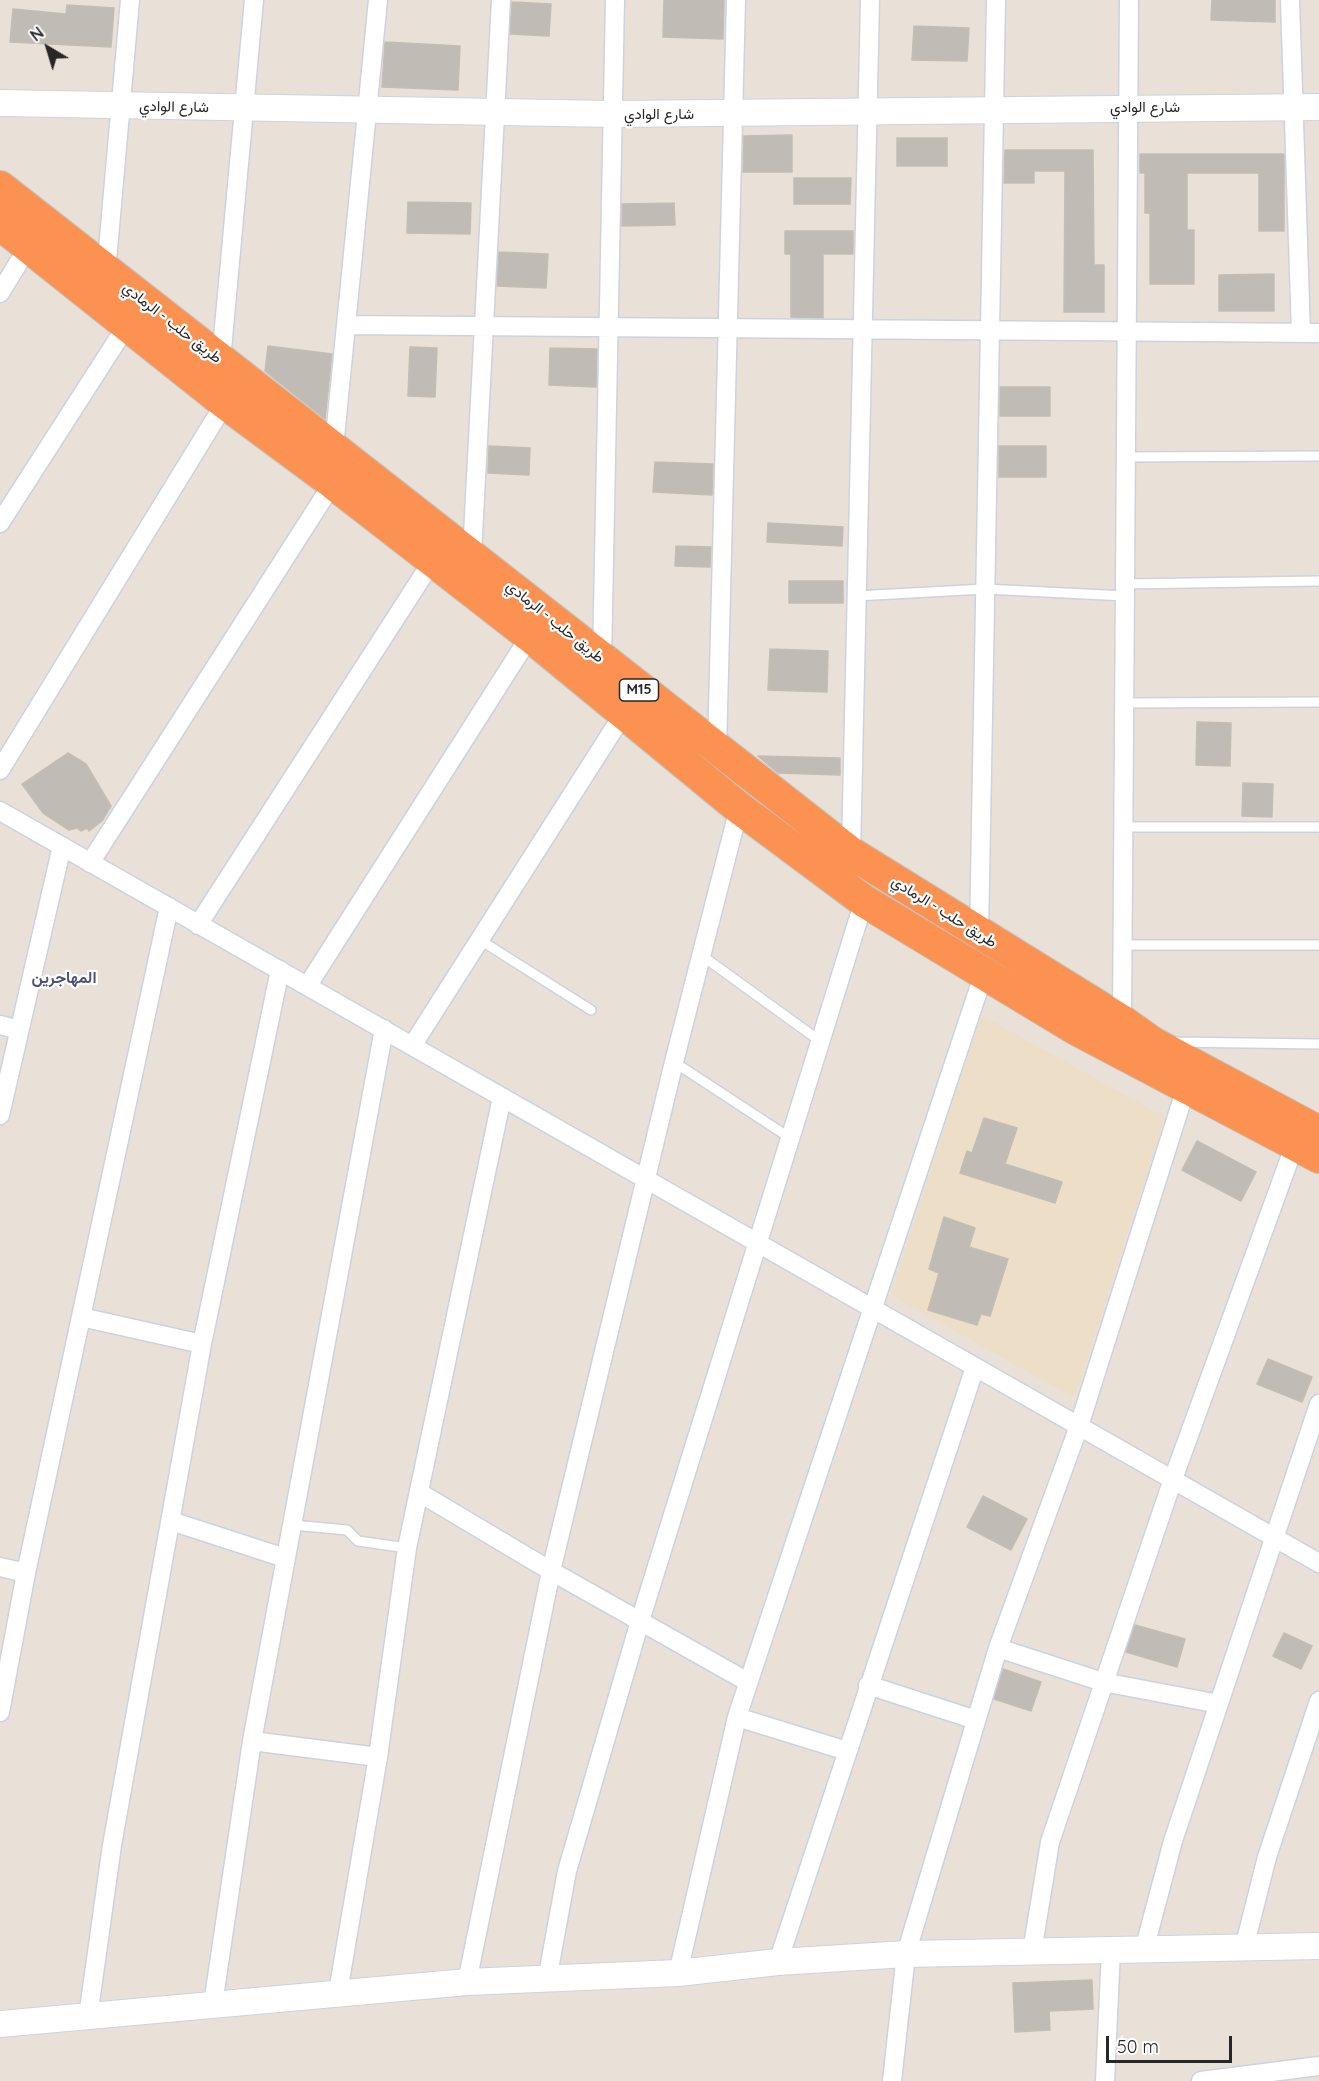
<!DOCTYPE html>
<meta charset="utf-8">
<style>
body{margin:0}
#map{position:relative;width:1319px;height:2081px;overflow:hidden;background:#e9e1d8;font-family:Quicksand,sans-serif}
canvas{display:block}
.north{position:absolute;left:18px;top:18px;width:60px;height:60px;-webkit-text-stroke:4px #fff;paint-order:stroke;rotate:322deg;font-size:16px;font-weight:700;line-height:24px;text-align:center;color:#272727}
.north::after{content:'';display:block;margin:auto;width:21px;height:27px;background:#272727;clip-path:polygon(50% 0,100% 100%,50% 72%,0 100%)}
.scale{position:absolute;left:1106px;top:2036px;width:126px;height:27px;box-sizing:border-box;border:3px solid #272727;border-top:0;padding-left:8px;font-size:18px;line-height:21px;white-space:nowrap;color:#272727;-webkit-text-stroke:4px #fff;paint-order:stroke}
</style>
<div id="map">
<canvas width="1319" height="2081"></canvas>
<div class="north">N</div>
<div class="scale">50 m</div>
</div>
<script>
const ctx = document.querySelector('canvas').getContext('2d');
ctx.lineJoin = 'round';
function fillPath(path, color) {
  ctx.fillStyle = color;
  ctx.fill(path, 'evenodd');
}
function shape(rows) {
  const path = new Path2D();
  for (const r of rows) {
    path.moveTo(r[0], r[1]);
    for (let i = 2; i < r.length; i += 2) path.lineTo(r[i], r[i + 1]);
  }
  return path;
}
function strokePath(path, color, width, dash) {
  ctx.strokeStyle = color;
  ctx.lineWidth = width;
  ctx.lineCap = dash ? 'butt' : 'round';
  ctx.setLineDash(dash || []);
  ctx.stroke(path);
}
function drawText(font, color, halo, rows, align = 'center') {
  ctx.font = font + ' Quicksand,Vazirmatn,sans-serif';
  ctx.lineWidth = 4.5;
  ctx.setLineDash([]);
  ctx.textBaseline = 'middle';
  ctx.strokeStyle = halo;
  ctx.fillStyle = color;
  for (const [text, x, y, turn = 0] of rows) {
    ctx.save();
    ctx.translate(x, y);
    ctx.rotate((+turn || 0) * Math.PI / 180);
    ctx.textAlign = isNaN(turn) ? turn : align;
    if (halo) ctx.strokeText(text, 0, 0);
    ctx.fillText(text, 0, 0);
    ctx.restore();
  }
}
fillPath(shape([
 [981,1015,1165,1117,1074,1398,891,1295]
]), '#ecdec7');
const building = shape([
 [664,0,724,0,723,39,663,37,664,0],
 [1212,0,1275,0,1275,22,1211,20,1212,0],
 [512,2,551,4,549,36,510,34,512,2],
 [67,5,114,8,111,47,10,42,13,9,66,14,67,5],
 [914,26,969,28,967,61,912,60,914,26],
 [385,42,460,46,458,90,382,87,385,42],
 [792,135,792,172,743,172,744,136,792,135],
 [897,138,947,138,947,166,897,166,897,138],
 [1005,150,1093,150,1094,265,1104,265,1104,312,1064,312,1065,171,1034,171,1034,183,1004,183,1005,150],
 [1140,154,1284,154,1284,231,1259,231,1259,173,1187,173,1187,230,1194,230,1194,284,1150,284,1150,213,1145,213,1145,173,1140,173,1140,154],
 [794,178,851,178,850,204,794,204,794,178],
 [408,202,471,203,470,234,407,233,408,202],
 [674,203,675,225,622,226,622,204,674,203],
 [785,231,853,231,853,254,823,254,823,318,791,317,791,254,785,254,785,231],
 [499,252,548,254,546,288,497,286,499,252],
 [1274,274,1274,311,1219,311,1219,275,1274,274],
 [268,346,332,354,325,419,265,371,268,346],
 [410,347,437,348,435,397,408,396,410,347],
 [550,348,597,349,596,387,549,385,550,348],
 [1000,387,1050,387,1050,416,1000,416,1000,387],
 [489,446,530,448,529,475,488,473,489,446],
 [999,446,1046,446,1046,477,999,477,999,446],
 [655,462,713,464,712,495,653,492,655,462],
 [768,523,843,527,842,546,767,542,768,523],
 [676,546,711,547,710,567,675,566,676,546],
 [789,581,843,581,843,603,789,603,789,581],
 [770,649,828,651,827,692,768,690,770,649],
 [1197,722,1231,723,1230,766,1196,765,1197,722],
 [68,753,86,764,111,806,102,821,89,831,87,828,81,831,77,828,69,830,43,813,22,784,68,753],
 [758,756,840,758,840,775,778,773,758,756],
 [1243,783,1273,784,1272,817,1242,816,1243,783],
 [984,1118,1017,1128,1005,1164,1062,1182,1055,1203,960,1173,967,1151,972,1153,984,1118],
 [1197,1141,1256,1172,1241,1201,1182,1170,1197,1141],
 [944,1217,975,1228,969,1247,1008,1259,990,1316,981,1314,977,1325,928,1310,939,1273,929,1269,944,1217],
 [1268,1359,1312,1377,1302,1402,1257,1384,1268,1359],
 [983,1496,1027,1519,1011,1550,967,1527,983,1496],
 [1135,1625,1185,1639,1177,1667,1126,1652,1135,1625],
 [1284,1633,1312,1646,1301,1669,1273,1656,1284,1633],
 [1003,1669,1041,1682,1031,1711,994,1699,1003,1669],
 [1092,1980,1093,2009,1049,2011,1050,2030,1015,2032,1013,1983,1092,1980]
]);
fillPath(building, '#c1bbb5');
strokePath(building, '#c4bdb2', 1.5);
const lane = shape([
 [1126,457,1319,456],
 [1125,584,1319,581],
 [856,596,985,589,1125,596],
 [1124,703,1319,702],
 [1124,827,1319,827],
 [480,940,591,1010],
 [1123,945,1319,945],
 [701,955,820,1041],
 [1173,1042,1319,1044],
 [674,1062,790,1138],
 [293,1525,347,1530,358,1541,407,1548]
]);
const street = shape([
 [1290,0,1301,333],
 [106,272,130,0],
 [0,293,28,247],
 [346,325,1319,333],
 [221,360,254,0],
 [334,447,378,0],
 [0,523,127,325],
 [472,554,501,0],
 [602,661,615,0],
 [717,750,736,0],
 [0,770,225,403],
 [0,811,1319,1563],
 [851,853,870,0],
 [90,863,333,483],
 [198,925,433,560],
 [979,934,996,0],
 [308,985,530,636],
 [1122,1021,1129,0],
 [0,1025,19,1030],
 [412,1046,624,713],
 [0,1115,62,846],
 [81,1317,202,1344],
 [420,1493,551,1571,748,1682],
 [171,1521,285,1558],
 [0,1567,26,1573],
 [998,1648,1103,1682,1219,1704],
 [868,1685,976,1720],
 [0,1712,26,1573,169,907],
 [737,1717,847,1751],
 [252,1741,378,1757],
 [1244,1948,1267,1857,1319,1701],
 [1144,1950,1173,1841,1319,1404],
 [1032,1952,1050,1842,1173,1479,1295,1144],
 [778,1962,975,1367],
 [678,1973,737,1717,984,973],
 [547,1980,567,1871,640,1621,864,901],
 [467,1982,551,1571,674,1062,739,808],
 [338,1992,378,1757,407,1548,502,1097],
 [213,2004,252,1741,384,1029],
 [88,2017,112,1845,202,1344,280,970],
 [892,2081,906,1954,998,1648,1079,1426,1186,1088],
 [1105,2081,1111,1950],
 [1201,2081,1319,2066]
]);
const secondary = shape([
 [0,103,612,114,1319,107],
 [0,2024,467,1982,678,1973,778,1962,906,1954,1319,1946]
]);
const highway = shape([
 [0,187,851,853,1122,1021,1153,1043,1319,1132],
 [0,224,225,403,333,483,530,636,739,808,864,901,1076,1029,1319,1157]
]);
strokePath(lane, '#cdd2e0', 12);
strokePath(street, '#cdd2e0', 21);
strokePath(secondary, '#cdd2e0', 28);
strokePath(highway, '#c3c3c3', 34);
strokePath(lane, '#fff', 9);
strokePath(street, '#fff', 18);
strokePath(secondary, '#fff', 26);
strokePath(highway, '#fb9251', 32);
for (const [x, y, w] of [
 [639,690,39]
]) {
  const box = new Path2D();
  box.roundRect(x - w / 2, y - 11, w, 22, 4.5);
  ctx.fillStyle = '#fff';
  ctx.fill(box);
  strokePath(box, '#272727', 1.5);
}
drawText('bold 14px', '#272727', null, [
 ["M15",639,690]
]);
drawText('15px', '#272727', '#fff', [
 ["شارع الوادي",174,107,1],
 ["شارع الوادي",1145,107],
 ["شارع الوادي",659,114],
 ["طريق حلب - الرمادي",172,323,38],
 ["طريق حلب - الرمادي",555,622,39],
 ["طريق حلب - الرمادي",944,912,32]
]);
drawText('bold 16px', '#495376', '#fff', [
 ["المهاجرين",64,978]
]);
</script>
